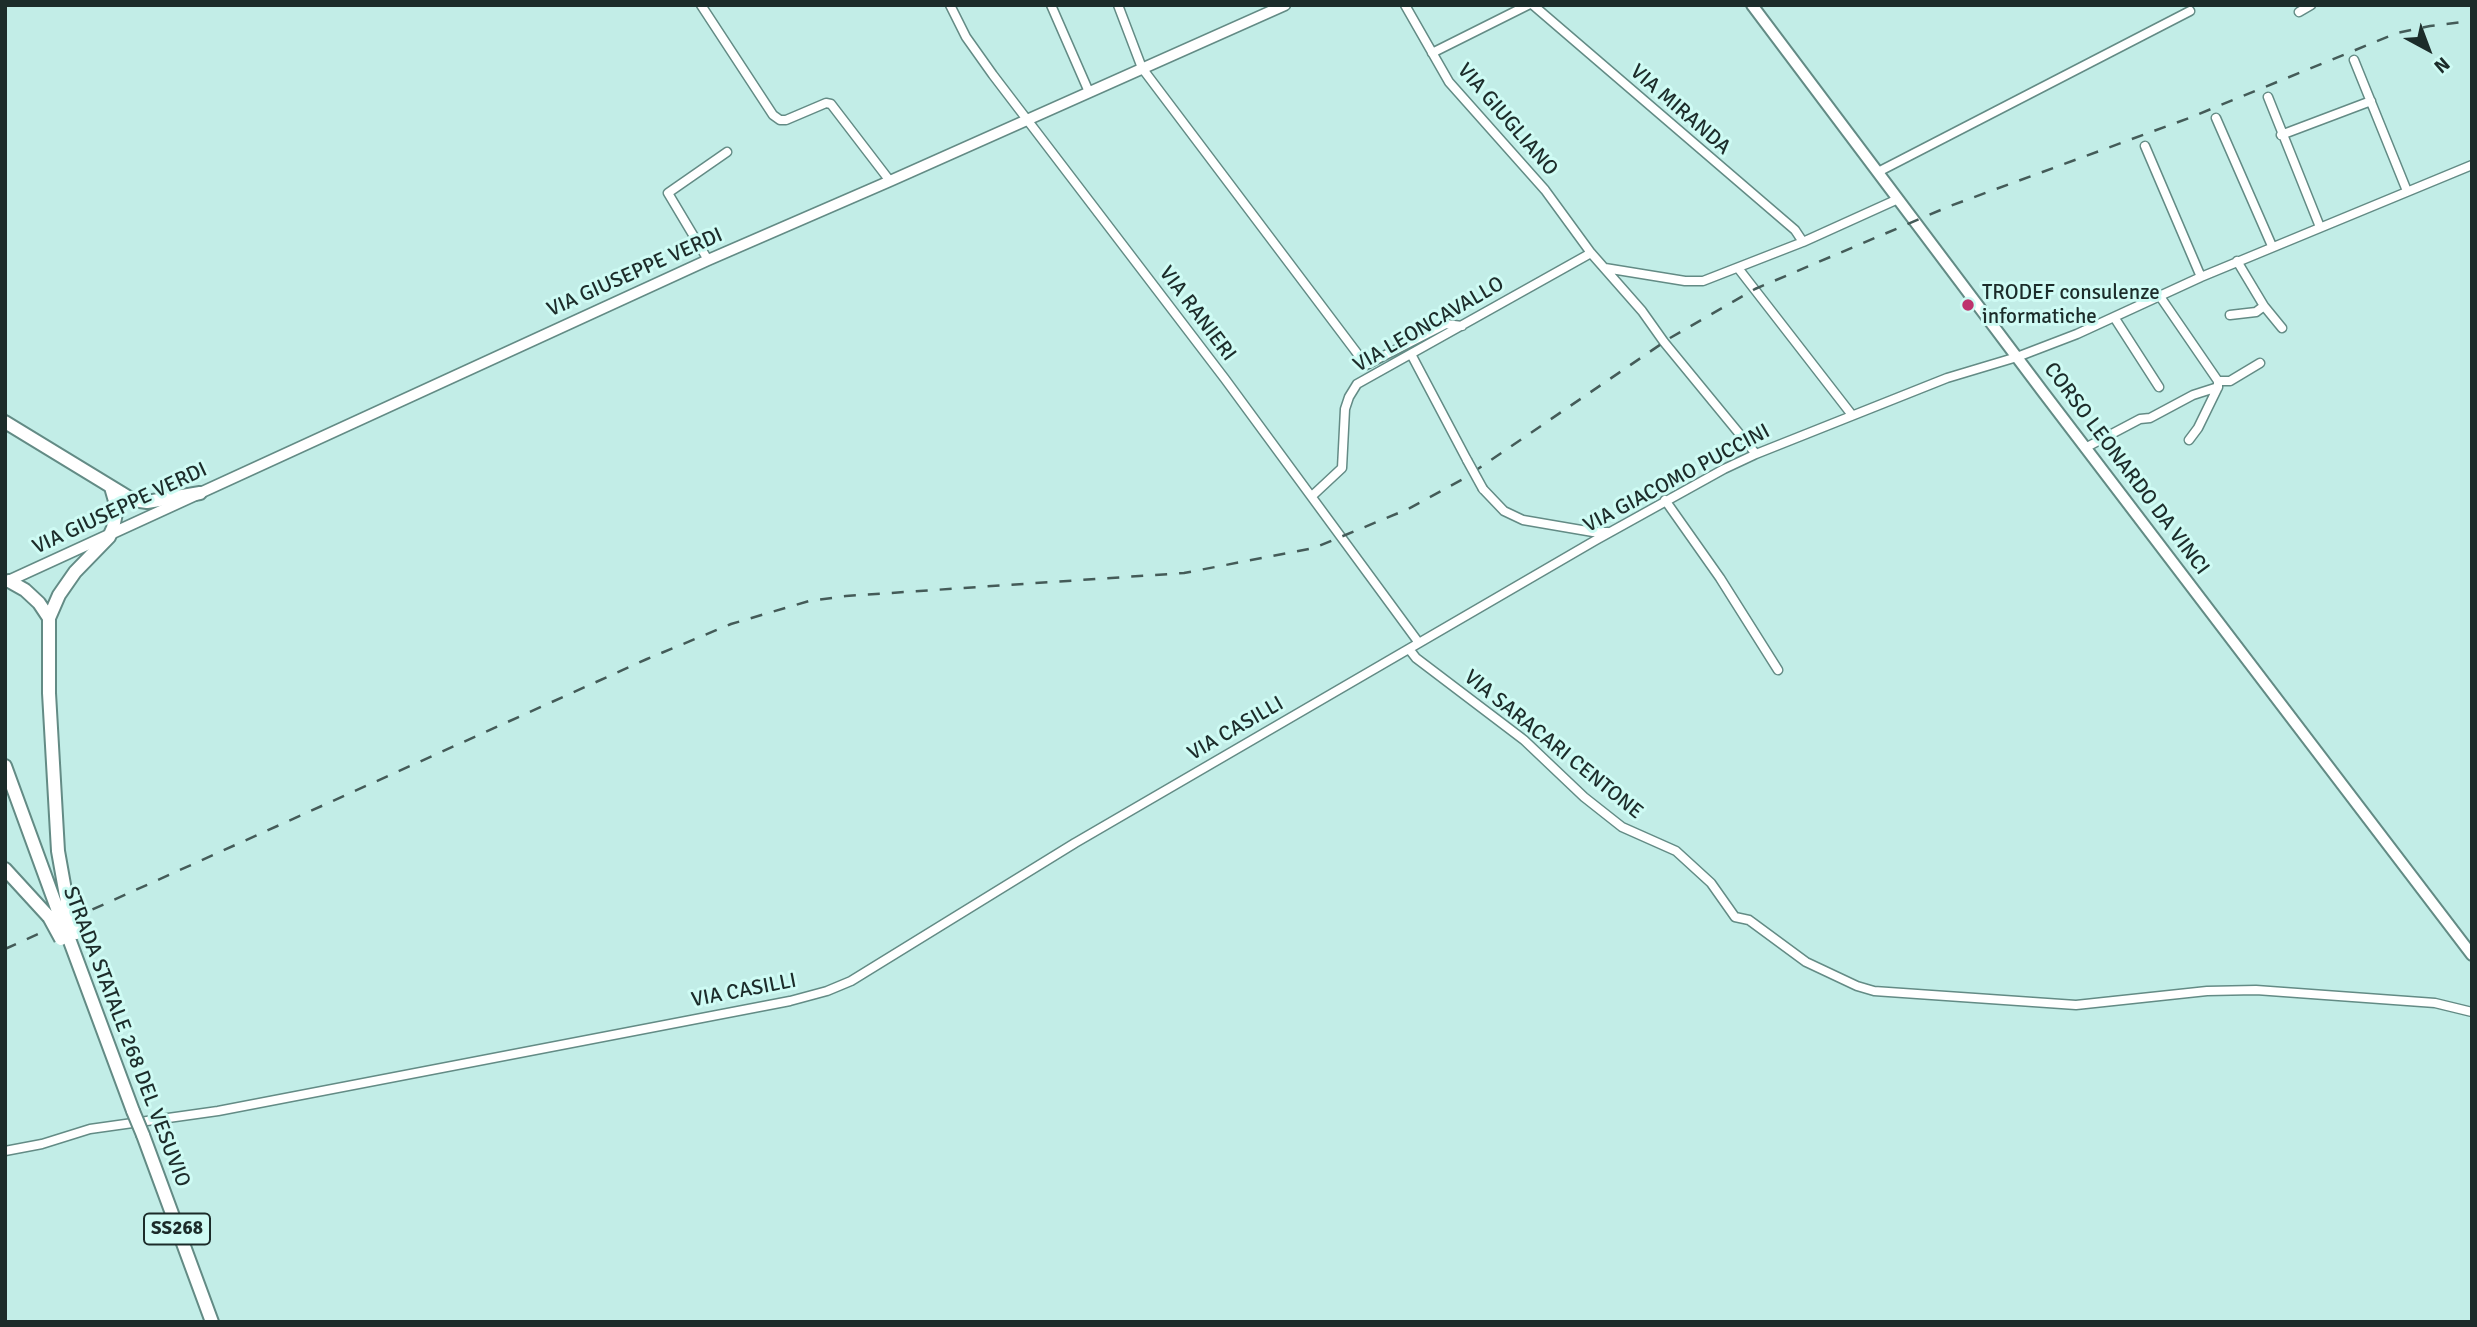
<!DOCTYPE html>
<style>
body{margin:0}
#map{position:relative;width:2477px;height:1327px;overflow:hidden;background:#c2ede7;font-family:Signika,sans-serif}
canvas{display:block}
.frame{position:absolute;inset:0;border:7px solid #1c2c2a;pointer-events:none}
.north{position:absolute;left:2393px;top:14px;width:70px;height:70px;-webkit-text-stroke:5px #cffbf4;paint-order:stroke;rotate:139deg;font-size:19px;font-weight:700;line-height:28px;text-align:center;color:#1c2c2a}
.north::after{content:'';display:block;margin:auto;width:24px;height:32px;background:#1c2c2a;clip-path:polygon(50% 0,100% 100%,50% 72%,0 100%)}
</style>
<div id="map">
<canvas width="2477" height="1327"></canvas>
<div class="frame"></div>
<div class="north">N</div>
</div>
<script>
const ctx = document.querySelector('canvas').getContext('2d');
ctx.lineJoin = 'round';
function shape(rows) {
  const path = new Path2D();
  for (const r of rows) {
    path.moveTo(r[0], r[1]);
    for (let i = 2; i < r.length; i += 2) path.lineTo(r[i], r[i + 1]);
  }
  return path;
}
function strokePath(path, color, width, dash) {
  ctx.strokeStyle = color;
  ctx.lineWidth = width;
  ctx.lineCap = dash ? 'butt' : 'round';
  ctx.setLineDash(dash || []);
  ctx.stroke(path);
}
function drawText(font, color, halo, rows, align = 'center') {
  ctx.font = font + ' Signika,sans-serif';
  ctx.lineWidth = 6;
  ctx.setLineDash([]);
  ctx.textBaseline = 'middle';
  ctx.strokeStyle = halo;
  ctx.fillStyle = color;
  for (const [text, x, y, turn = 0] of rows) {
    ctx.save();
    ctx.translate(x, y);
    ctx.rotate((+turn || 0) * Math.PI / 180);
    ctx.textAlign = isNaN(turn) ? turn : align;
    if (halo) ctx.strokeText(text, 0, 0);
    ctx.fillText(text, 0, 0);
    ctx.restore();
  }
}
const minor = shape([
 [701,5,773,115,780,120,786,120,826,103,831,104,890,181],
 [950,5,966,37,993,75,1225,379,1419,643],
 [1051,5,1089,92],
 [1118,5,1142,68,1366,365,1446,324,1462,326],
 [1405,5,1449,82,1545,190,1591,253,1642,311,1664,342,1756,454],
 [1533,5,1795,230,1803,242],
 [2299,12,2311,5],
 [1432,53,1528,5],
 [2354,60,2407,191],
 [2268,97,2320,227],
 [2216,118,2272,246],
 [2281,135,2371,101],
 [2145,146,2201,277],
 [1878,172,2190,11],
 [708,260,668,193,727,152],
 [2237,261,2264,306,2282,328],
 [1605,268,1685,281,1703,281,1803,242,1898,199],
 [1738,268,1852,415],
 [2159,295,2218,381,2218,387,2198,428,2189,440],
 [2230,315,2256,312,2264,306],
 [2114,317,2159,387],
 [1411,354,1467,460],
 [2218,381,2230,381,2260,363],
 [2085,448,2140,419,2150,418,2193,395,2218,387],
 [1483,489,1504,511,1523,520,1593,532,1608,532],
 [1312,496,1342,468,1345,409,1349,397,1357,384,1591,253],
 [1665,500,1720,578,1778,670],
 [1409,649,1416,658,1524,740,1584,797,1622,827,1676,851,1711,883,1735,917,1749,920,1806,962,1857,986,1874,991,2076,1005,2207,991,2256,990,2435,1003,2472,1012],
 [5,1151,42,1144,90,1129,218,1111,790,1001,827,991,851,981,1075,843,1596,540,1724,469,1756,454,1947,378,2017,357,2077,334,2201,277,2472,165]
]);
const tertiary = shape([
 [6,582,708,260,890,181,1285,5]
]);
const secondary = shape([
 [1752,5,2043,392,2472,955]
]);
const trunk = shape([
 [5,422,133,500,147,502,200,493],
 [9,581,25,590,39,603,49,618],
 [5,766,58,911],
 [5,869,49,917],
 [68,907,58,851,49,693,49,618,59,595,75,572,109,537,113,528,117,508,111,487],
 [68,936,133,1111],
 [143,1135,212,1322]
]);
strokePath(minor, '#638b85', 11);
strokePath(tertiary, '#638b85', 13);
strokePath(secondary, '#638b85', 14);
strokePath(trunk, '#638b85', 16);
strokePath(minor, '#fff', 8);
strokePath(tertiary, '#fff', 10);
strokePath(secondary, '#fff', 10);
strokePath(trunk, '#fff', 12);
strokePath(shape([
 [5,949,647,659,731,624,809,601,846,596,1184,573,1314,548,1408,509,1463,479,1670,338,1755,289,1950,206,2189,118,2397,33,2430,26,2472,21]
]), '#445b58', 2.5, [12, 12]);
const minorBridge = shape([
 [1467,460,1483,489]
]);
const trunkBridge = shape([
 [68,907,76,933],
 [58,911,68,936],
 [49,917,61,939],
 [133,1111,143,1135]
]);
strokePath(minorBridge, '#638b85', 11, []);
strokePath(trunkBridge, '#638b85', 16, []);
strokePath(minorBridge, '#fff', 8);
strokePath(trunkBridge, '#fff', 12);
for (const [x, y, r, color] of [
 [1968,305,7,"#be346d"]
]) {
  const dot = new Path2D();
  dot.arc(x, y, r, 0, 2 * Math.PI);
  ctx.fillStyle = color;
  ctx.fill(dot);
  strokePath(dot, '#cffbf4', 2.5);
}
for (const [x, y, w] of [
 [177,1229,66]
]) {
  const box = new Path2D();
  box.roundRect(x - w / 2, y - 15.5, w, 31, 5);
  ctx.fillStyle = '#cffbf4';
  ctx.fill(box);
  strokePath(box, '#1c2c2a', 2);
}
drawText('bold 19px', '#1c2c2a', null, [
 ["SS268",177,1229]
]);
drawText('21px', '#1c2c2a', '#cffbf4', [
 ["VIA MIRANDA",1680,110,41],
 ["VIA GIUGLIANO",1507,120,49],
 ["VIA GIUSEPPE VERDI",635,273,-24],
 ["VIA RANIERI",1197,314,53],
 ["VIA LEONCAVALLO",1429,325,-30],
 ["CORSO LEONARDO DA VINCI",2126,469,53],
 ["VIA GIACOMO PUCCINI",1677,479,-28],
 ["VIA GIUSEPPE VERDI",120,509,-25],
 ["VIA CASILLI",1236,729,-30],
 ["VIA SARACARI CENTONE",1553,745,39],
 ["VIA CASILLI",744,991,-11],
 ["STRADA STATALE 268 DEL VESUVIO",126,1037,69]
]);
drawText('21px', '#1c2c2a', '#cffbf4', [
 ["TRODEF consulenze",1982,293],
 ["informatiche",1982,317]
], 'left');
</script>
